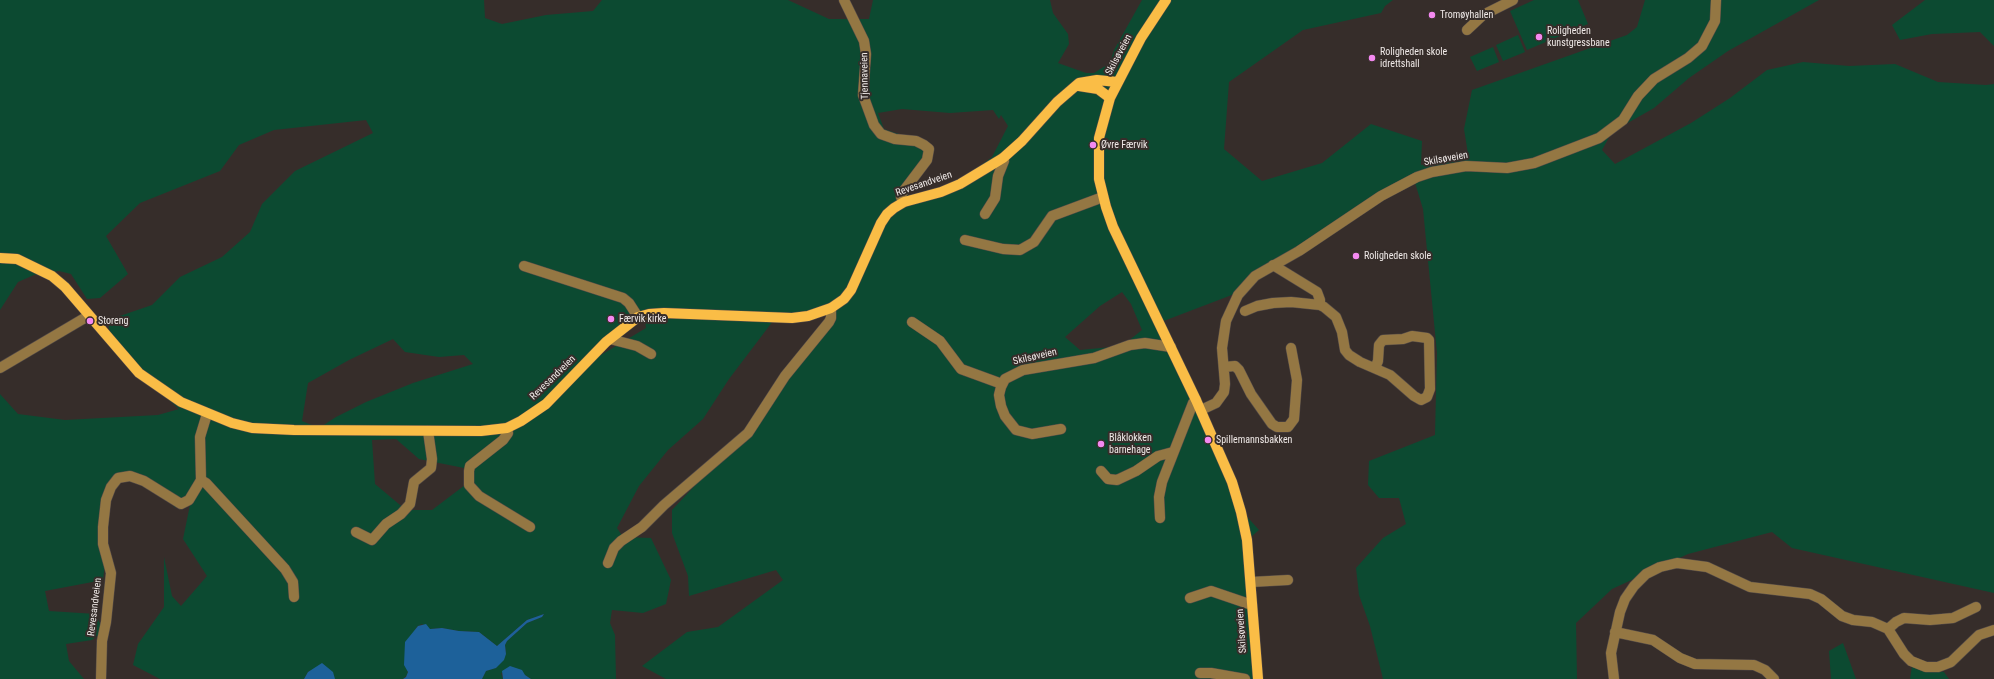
<!DOCTYPE html>
<meta charset="utf-8">
<style>
body{margin:0}
canvas{display:block;background:#362d2a}
</style>
<canvas width="1994" height="679"></canvas>
<script>
const ctx = document.querySelector('canvas').getContext('2d');
ctx.lineJoin = 'round';
function fillPath(path, color) {
  ctx.fillStyle = color;
  ctx.fill(path, 'evenodd');
}
function shape(rows) {
  const path = new Path2D();
  for (const r of rows) {
    path.moveTo(r[0], r[1]);
    for (let i = 2; i < r.length; i += 2) path.lineTo(r[i], r[i + 1]);
  }
  return path;
}
function strokePath(path, color, width, dash) {
  ctx.strokeStyle = color;
  ctx.lineWidth = width;
  ctx.lineCap = dash ? 'butt' : 'round';
  ctx.setLineDash(dash || []);
  ctx.stroke(path);
}
function drawText(font, color, halo, rows, align = 'center') {
  ctx.font = font + ' "Roboto Condensed",sans-serif';
  ctx.lineWidth = 4;
  ctx.setLineDash([]);
  ctx.textBaseline = 'middle';
  ctx.strokeStyle = halo;
  ctx.fillStyle = color;
  for (const [text, x, y, turn = 0] of rows) {
    ctx.save();
    ctx.translate(x, y);
    ctx.rotate((+turn || 0) * Math.PI / 180);
    ctx.textAlign = isNaN(turn) ? turn : align;
    if (halo) ctx.strokeText(text, 0, 0);
    ctx.fillText(text, 0, 0);
    ctx.restore();
  }
}
fillPath(shape([
 [0,0,484,0,485,18,502,24,546,15,593,11,602,0,788,0,829,19,869,19,873,0,1050,0,1053,13,1068,34,1069,44,1058,63,1086,73,1094,73,1110,63,1114,50,1142,0,1393,0,1385,6,1381,13,1303,30,1229,82,1224,149,1262,181,1322,163,1371,124,1422,141,1421,165,1468,154,1464,129,1472,90,1627,35,1637,27,1645,0,1819,0,1728,51,1689,78,1654,108,1612,132,1602,150,1615,164,1691,123,1730,98,1767,70,1803,62,1849,66,1895,64,1938,82,1986,85,1994,84,1994,593,1792,548,1772,532,1688,554,1612,589,1576,623,1577,679,1383,679,1370,626,1359,595,1356,568,1383,538,1406,524,1399,498,1379,498,1368,485,1369,461,1435,435,1437,353,1423,209,1413,176,1237,293,1161,322,1242,511,1259,530,1252,536,1247,557,1255,679,666,679,642,666,687,632,718,627,783,580,776,570,689,596,688,576,672,533,672,510,736,442,832,314,773,321,729,379,703,419,668,450,639,486,617,528,623,537,651,538,671,580,666,604,643,613,612,610,610,623,615,635,616,679,531,679,525,675,501,673,503,679,482,679,486,671,496,668,506,654,505,645,507,641,527,623,542,617,544,614,527,620,497,646,479,632,459,631,442,628,430,629,422,624,418,626,416,628,407,675,403,679,335,679,315,668,308,672,304,679,160,679,133,665,138,644,164,607,164,557,172,596,181,606,207,576,183,539,191,500,177,504,174,508,175,503,173,501,128,478,108,491,108,537,103,580,45,591,49,611,96,614,103,631,92,640,66,644,69,661,84,679,0,679,0,394,18,414,65,420,158,415,179,409,145,379,113,343,108,324,114,318,152,305,180,277,222,257,250,232,262,204,295,171,373,133,366,120,274,130,239,145,220,171,140,203,106,236,128,274,100,298,87,299,71,274,59,271,34,275,18,282,0,310],
 [902,109,950,113,993,110,999,119,1001,115,1008,126,992,157,955,184,907,196,929,157,929,144,884,129,878,113],
 [1122,292,1131,304,1142,330,1122,346,1080,350,1065,337,1100,306],
 [663,311,656,317,645,321,646,328,576,370,573,369,594,357,598,343,623,323],
 [393,339,405,352,439,357,464,355,473,364,413,383,366,402,336,417,319,428,302,421,308,383,349,360],
 [396,439,419,459,464,468,469,482,432,510,406,510,375,484,372,440],
 [1534,0,1578,0,1588,24,1527,50,1510,11],
 [1925,0,1994,0,1994,46,1980,32,1932,34,1900,40,1892,25],
 [1518,35,1525,52,1503,61,1496,45],
 [1493,47,1499,62,1477,71,1470,57],
 [1843,643,1856,679,1831,679,1829,651],
 [1912,666,1944,672,1949,679,1910,679]
]), '#0c4a31');
fillPath(shape([
 [544,614,542,617,527,623,507,641,505,645,506,654,504,660,496,668,486,671,482,679,403,679,406,677,408,672,404,665,405,642,418,626,426,624,430,629,442,628,459,631,479,632,497,646,527,620],
 [322,663,333,672,335,679,304,679,308,672],
 [510,666,522,670,525,675,531,679,503,679,502,671]
]), '#1d619a');
const minor = shape([
 [844,0,864,41,866,54,863,95,874,125,881,134,895,139,916,141,924,145,929,149,927,160,902,193,901,197,904,202],
 [1467,30,1483,15,1513,0],
 [985,214,995,198,998,176,1004,161,1003,158],
 [965,240,1003,249,1020,250,1034,242,1052,216,1103,197],
 [1273,265,1317,292,1320,300,1320,305],
 [524,266,623,298,629,303,638,317],
 [1245,311,1257,306,1273,303,1291,302,1320,305,1324,307,1336,317,1342,332,1345,350,1349,355,1360,362,1390,375,1414,396,1421,400,1427,397,1430,389,1429,340,1427,338,1412,336,1403,339,1383,340,1379,345,1378,361,1375,368],
 [912,322,940,341,961,369,1002,384],
 [610,339,637,346,651,354],
 [1224,367,1235,366,1239,370,1251,394,1272,424,1277,427,1288,427,1294,419,1297,380,1291,348],
 [0,368,88,316],
 [1201,410,1216,403,1224,392,1225,384,1222,348,1226,321,1238,295,1255,276,1299,251,1381,196,1417,177,1432,172,1466,166,1507,168,1534,163,1599,138,1623,120,1638,96,1654,79,1688,58,1702,46,1715,21,1716,0],
 [207,414,200,437,201,480,206,483,285,569,293,582,294,597],
 [507,428,508,433,503,440,470,466,469,471,469,485,479,496,530,527],
 [1061,429,1032,434,1016,430,1005,416,1001,406,999,395,1001,387,1005,379,1023,370,1094,358,1130,345,1145,343,1171,347],
 [1101,471,1108,479,1117,480,1136,471,1158,456,1173,452],
 [1160,518,1159,497,1162,482,1193,403,1196,400],
 [356,532,372,540,386,524,401,514,410,504,414,482,431,468,432,459,428,431],
 [608,563,614,548,621,541,642,527,664,505,748,433,785,376,829,322,831,318,831,308],
 [1251,582,1288,580],
 [1190,598,1211,591,1252,605],
 [1888,629,1896,622,1904,618,1930,620,1953,618,1976,607],
 [1615,632,1653,640,1680,658,1695,664,1754,665,1765,670,1774,679],
 [1200,673,1211,673,1245,679],
 [101,679,102,641,106,622,111,573,103,544,103,527,106,500,111,487,118,478,130,476,144,481,181,504,189,500,201,480],
 [1614,679,1611,653,1620,612,1625,599,1634,586,1646,574,1660,567,1677,563,1707,567,1750,587,1810,594,1821,599,1842,616,1853,620,1872,622,1888,629,1904,654,1911,661,1926,667,1938,667,1951,662,1979,635,1994,630]
]);
const major = shape([
 [1166,0,1141,38,1110,98,1099,138,1099,179,1106,207,1113,227,1196,400,1232,482,1241,512,1247,540,1258,679],
 [1079,86,1098,89,1110,98],
 [0,258,17,259,52,276,65,287,139,373,181,402,232,423,252,428,294,430,481,431,507,428,521,421,546,404,606,342,638,317,649,314,664,313,792,318,808,316,831,308,844,299,851,290,881,223,887,214,894,208,904,202,941,192,960,184,1003,158,1022,141,1057,102,1079,83,1097,80,1117,82]
]);
strokePath(minor, '#544b48', 11);
strokePath(major, '#544b48', 11);
strokePath(minor, '#947743', 10);
strokePath(major, '#fabd46', 10);
for (const [x, y, r, color] of [
 [1432,15,4,"#f489f0"],
 [1539,37,4,"#f489f0"],
 [1372,58,4,"#f489f0"],
 [1093,145,4,"#f489f0"],
 [1356,256,4,"#f489f0"],
 [611,319,4,"#f489f0"],
 [90,321,4,"#f489f0"],
 [1208,440,4,"#f489f0"],
 [1101,444,4,"#f489f0"]
]) {
  const dot = new Path2D();
  dot.arc(x, y, r, 0, 2 * Math.PI);
  ctx.fillStyle = color;
  ctx.fill(dot);
  strokePath(dot, '#362d2a', 1.5);
}
drawText('10px', '#efe9e7', '#362d2a', [
 ["Tromøyhallen",1440,15],
 ["Roligheden",1547,31],
 ["kunstgressbane",1547,43],
 ["Roligheden skole",1380,52],
 ["idrettshall",1380,64],
 ["Øvre Færvik",1101,145],
 ["Roligheden skole",1364,256],
 ["Færvik kirke",619,319],
 ["Storeng",98,321],
 ["Blåklokken",1109,438],
 ["barnehage",1109,450],
 ["Spillemannsbakken",1216,440]
], 'left');
drawText('10px', '#efe9e7', '#362d2a', [
 ["Skilsøveien",1119,55,-62],
 ["Tjennaveien",865,76,-91],
 ["Skilsøveien",1446,159,-10],
 ["Revesandveien",924,184,-19],
 ["Skilsøveien",1035,357,-13],
 ["Revesandveien",553,378,-44],
 ["Revesandveien",95,607,-83],
 ["Skilsøveien",1242,631,-94]
]);
</script>
